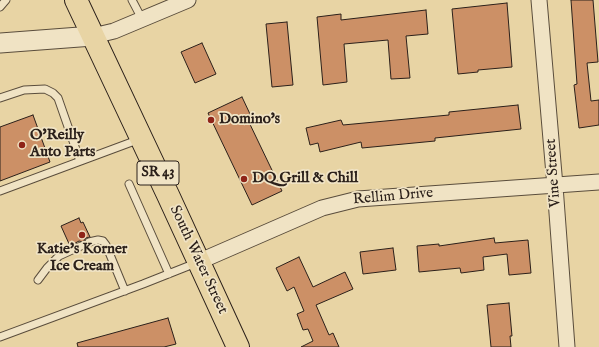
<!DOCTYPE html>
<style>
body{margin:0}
canvas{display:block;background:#e8d4a4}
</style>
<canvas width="599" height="347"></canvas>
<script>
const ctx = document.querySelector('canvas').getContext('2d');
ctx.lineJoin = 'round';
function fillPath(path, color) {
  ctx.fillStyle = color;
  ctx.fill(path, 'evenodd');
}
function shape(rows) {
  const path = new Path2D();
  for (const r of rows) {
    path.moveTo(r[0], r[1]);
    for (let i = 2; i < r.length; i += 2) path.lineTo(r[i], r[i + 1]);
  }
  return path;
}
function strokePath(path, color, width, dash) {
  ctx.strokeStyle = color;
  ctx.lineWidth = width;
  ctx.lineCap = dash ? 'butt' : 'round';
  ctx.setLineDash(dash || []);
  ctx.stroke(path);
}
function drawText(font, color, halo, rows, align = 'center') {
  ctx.font = font + ' "IM FELL English",serif';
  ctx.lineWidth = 3.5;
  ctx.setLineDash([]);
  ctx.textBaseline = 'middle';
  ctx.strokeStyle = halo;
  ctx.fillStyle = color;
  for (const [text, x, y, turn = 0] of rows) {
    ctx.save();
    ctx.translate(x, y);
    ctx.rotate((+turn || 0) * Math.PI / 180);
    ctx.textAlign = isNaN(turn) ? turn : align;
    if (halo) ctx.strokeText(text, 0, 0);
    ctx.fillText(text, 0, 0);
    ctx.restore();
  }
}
const building = shape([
 [571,0,593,0,598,62,587,63,591,101,599,100,599,125,579,128,574,85,577,84,571,0],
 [507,3,512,67,478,70,478,72,458,74,452,9,507,3],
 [426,10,428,34,406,36,410,78,391,79,388,40,344,44,347,82,323,85,317,17,341,14,341,20,426,10],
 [287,22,293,85,272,87,266,24,287,22],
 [202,43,216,74,195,83,181,52,202,43],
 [242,97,250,114,246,116,282,191,252,205,208,113,242,97],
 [518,105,521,129,435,138,435,141,362,148,361,142,320,152,318,143,310,145,306,128,341,120,343,125,449,115,449,112,518,105],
 [33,115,50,162,0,181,0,127,33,115],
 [79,218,81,223,83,222,90,237,86,238,83,242,79,241,70,246,61,226,79,218],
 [494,238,495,243,528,240,531,273,509,275,507,254,483,257,484,270,461,273,460,268,419,272,417,246,439,244,439,246,494,238],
 [393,248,396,270,363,274,360,252,393,248],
 [299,257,313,287,345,272,353,289,316,305,329,335,333,333,339,347,301,347,313,341,308,329,303,330,297,314,304,311,294,287,287,291,276,268,299,257],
 [509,303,512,336,510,336,511,347,491,347,487,305,509,303],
 [168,318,176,344,164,347,78,347,77,343,168,318]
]);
fillPath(building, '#cc9066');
strokePath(building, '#2b201a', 1);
const service = shape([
 [132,0,142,19],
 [0,7,6,0],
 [0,98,24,90,45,89,53,93,58,98,80,161],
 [129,184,169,274],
 [0,191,140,139],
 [89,242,98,240,103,241,106,245,125,291],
 [38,280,47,268,59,256,81,246],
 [0,337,143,284,196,263]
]);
const minor = shape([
 [539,0,555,186,567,347],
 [93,36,114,31,188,0],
 [198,262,322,208,358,199,599,182]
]);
const tertiary = shape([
 [0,43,93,36]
]);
const primary = shape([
 [76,0,168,195,238,347]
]);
strokePath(service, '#5a4d3c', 9);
strokePath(minor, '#5a4d3c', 17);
strokePath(tertiary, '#5a4d3c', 21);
strokePath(primary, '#2b201a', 24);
strokePath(service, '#f0e3c4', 7);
strokePath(minor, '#f0e3c4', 15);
strokePath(tertiary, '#f0e3c4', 19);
strokePath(primary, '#e8d4a4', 22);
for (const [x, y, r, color] of [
 [211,120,4,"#8f2418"],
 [22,145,4,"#8f2418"],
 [244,179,4,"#8f2418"],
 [82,235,4,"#8f2418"]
]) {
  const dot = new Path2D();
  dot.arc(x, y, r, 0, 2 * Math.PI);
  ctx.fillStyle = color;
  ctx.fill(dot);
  strokePath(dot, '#f0e3c4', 1.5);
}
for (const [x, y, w] of [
 [158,173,42]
]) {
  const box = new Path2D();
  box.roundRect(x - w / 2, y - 12, w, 24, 3);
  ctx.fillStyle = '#f0e3c4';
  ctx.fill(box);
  strokePath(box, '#2b201a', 1);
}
drawText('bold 14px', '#2b201a', null, [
 ["SR 43",158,173]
]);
drawText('bold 15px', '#2b201a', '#f0e3c4', [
 ["Domino's",219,120],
 ["O'Reilly",30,136],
 ["Auto Parts",30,153],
 ["DQ Grill & Chill",252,179],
 ["Katie's Korner",82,250,"center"],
 ["Ice Cream",82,267,"center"]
], 'left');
drawText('15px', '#2b201a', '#f0e3c4', [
 ["Vine Street",554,173,-94],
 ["Rellim Drive",393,197,-5],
 ["South Water Street",198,260,65]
]);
</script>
